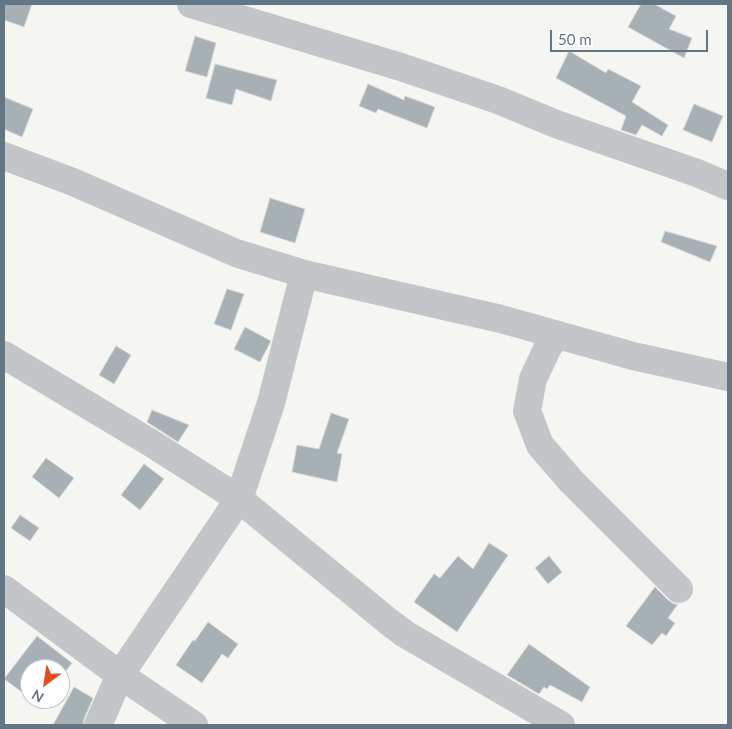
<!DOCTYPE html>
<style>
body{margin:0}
#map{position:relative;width:732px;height:729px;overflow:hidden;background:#f5f5f1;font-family:Lato,sans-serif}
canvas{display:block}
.frame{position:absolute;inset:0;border:5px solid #647583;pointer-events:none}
.north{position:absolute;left:20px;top:659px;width:50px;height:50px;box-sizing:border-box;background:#fff;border:1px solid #c1c8cd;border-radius:50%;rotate:211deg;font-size:14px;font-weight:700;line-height:20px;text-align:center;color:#647583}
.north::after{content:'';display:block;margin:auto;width:18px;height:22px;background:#e54e22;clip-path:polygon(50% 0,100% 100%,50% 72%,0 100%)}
.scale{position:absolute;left:550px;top:30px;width:158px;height:22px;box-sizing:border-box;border:2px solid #647583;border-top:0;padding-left:6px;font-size:15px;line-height:18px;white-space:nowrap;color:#647583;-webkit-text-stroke:4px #fff;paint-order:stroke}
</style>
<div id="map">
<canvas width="732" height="729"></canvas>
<div class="frame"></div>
<div class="north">N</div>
<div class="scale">50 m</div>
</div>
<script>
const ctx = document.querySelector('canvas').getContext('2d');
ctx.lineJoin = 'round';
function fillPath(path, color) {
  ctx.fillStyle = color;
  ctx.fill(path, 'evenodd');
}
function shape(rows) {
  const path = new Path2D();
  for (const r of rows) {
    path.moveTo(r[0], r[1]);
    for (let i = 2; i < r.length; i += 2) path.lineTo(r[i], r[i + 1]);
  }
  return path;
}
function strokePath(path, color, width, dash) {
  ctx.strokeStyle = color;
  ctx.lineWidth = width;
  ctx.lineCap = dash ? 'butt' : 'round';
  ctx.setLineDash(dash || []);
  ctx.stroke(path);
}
const building = shape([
 [4,4,32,4,24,27,4,20,4,4],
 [641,4,654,4,676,16,669,29,692,38,684,58,628,27,641,4],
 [195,36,216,43,207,77,185,71,195,36],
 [569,51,606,73,608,69,641,86,632,102,668,125,662,136,642,125,636,135,621,130,626,116,556,78,569,51],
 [215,64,277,80,271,101,236,89,232,105,206,98,215,64],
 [368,84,404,100,405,96,435,107,427,128,378,109,376,113,359,106,368,84],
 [4,97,33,109,22,137,4,129,4,97],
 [694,104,723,116,712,142,683,130,694,104],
 [270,198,305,209,295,243,260,232,270,198],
 [665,231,717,246,710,262,661,242,665,231],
 [227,289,244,294,231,330,214,324,227,289],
 [245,327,271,341,260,362,234,349,245,327],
 [116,346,131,355,114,384,99,375,116,346],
 [152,410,189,425,178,442,147,422,152,410],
 [331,413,349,419,337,453,342,454,337,482,292,472,297,445,319,449,331,413],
 [46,458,74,478,59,498,32,477,46,458],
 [144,464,164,479,140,510,121,495,144,464],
 [20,515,39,528,30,541,11,528,20,515],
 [489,543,508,555,457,632,414,602,434,574,440,578,458,556,473,569,489,543],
 [549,556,562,572,548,584,535,568,549,556],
 [655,587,668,600,674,604,678,604,668,618,675,623,666,636,662,633,652,645,626,626,655,587],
 [208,622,238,644,228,658,222,654,202,683,176,665,193,640,195,641,208,622],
 [37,636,72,663,62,676,60,674,60,669,30,669,30,698,4,679,37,636],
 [529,644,590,687,582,702,550,685,547,689,544,687,539,694,507,675,529,644],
 [74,687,93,698,84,719,83,725,53,725,74,687]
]);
fillPath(building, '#a7b0b5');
strokePath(building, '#d6d6d4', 1);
strokePath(shape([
 [191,4,401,67,498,100,556,124,697,173,728,186],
 [4,156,73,182,236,253,304,274,501,319,633,356,728,377],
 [556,335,547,349,533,379,527,411,540,445,571,481,679,589],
 [4,355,151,443,239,499,389,622,405,634,561,725],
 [4,589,120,675,194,725],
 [98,725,120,675,239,499,271,403,304,274]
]), '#c2c6c9', 28);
</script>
